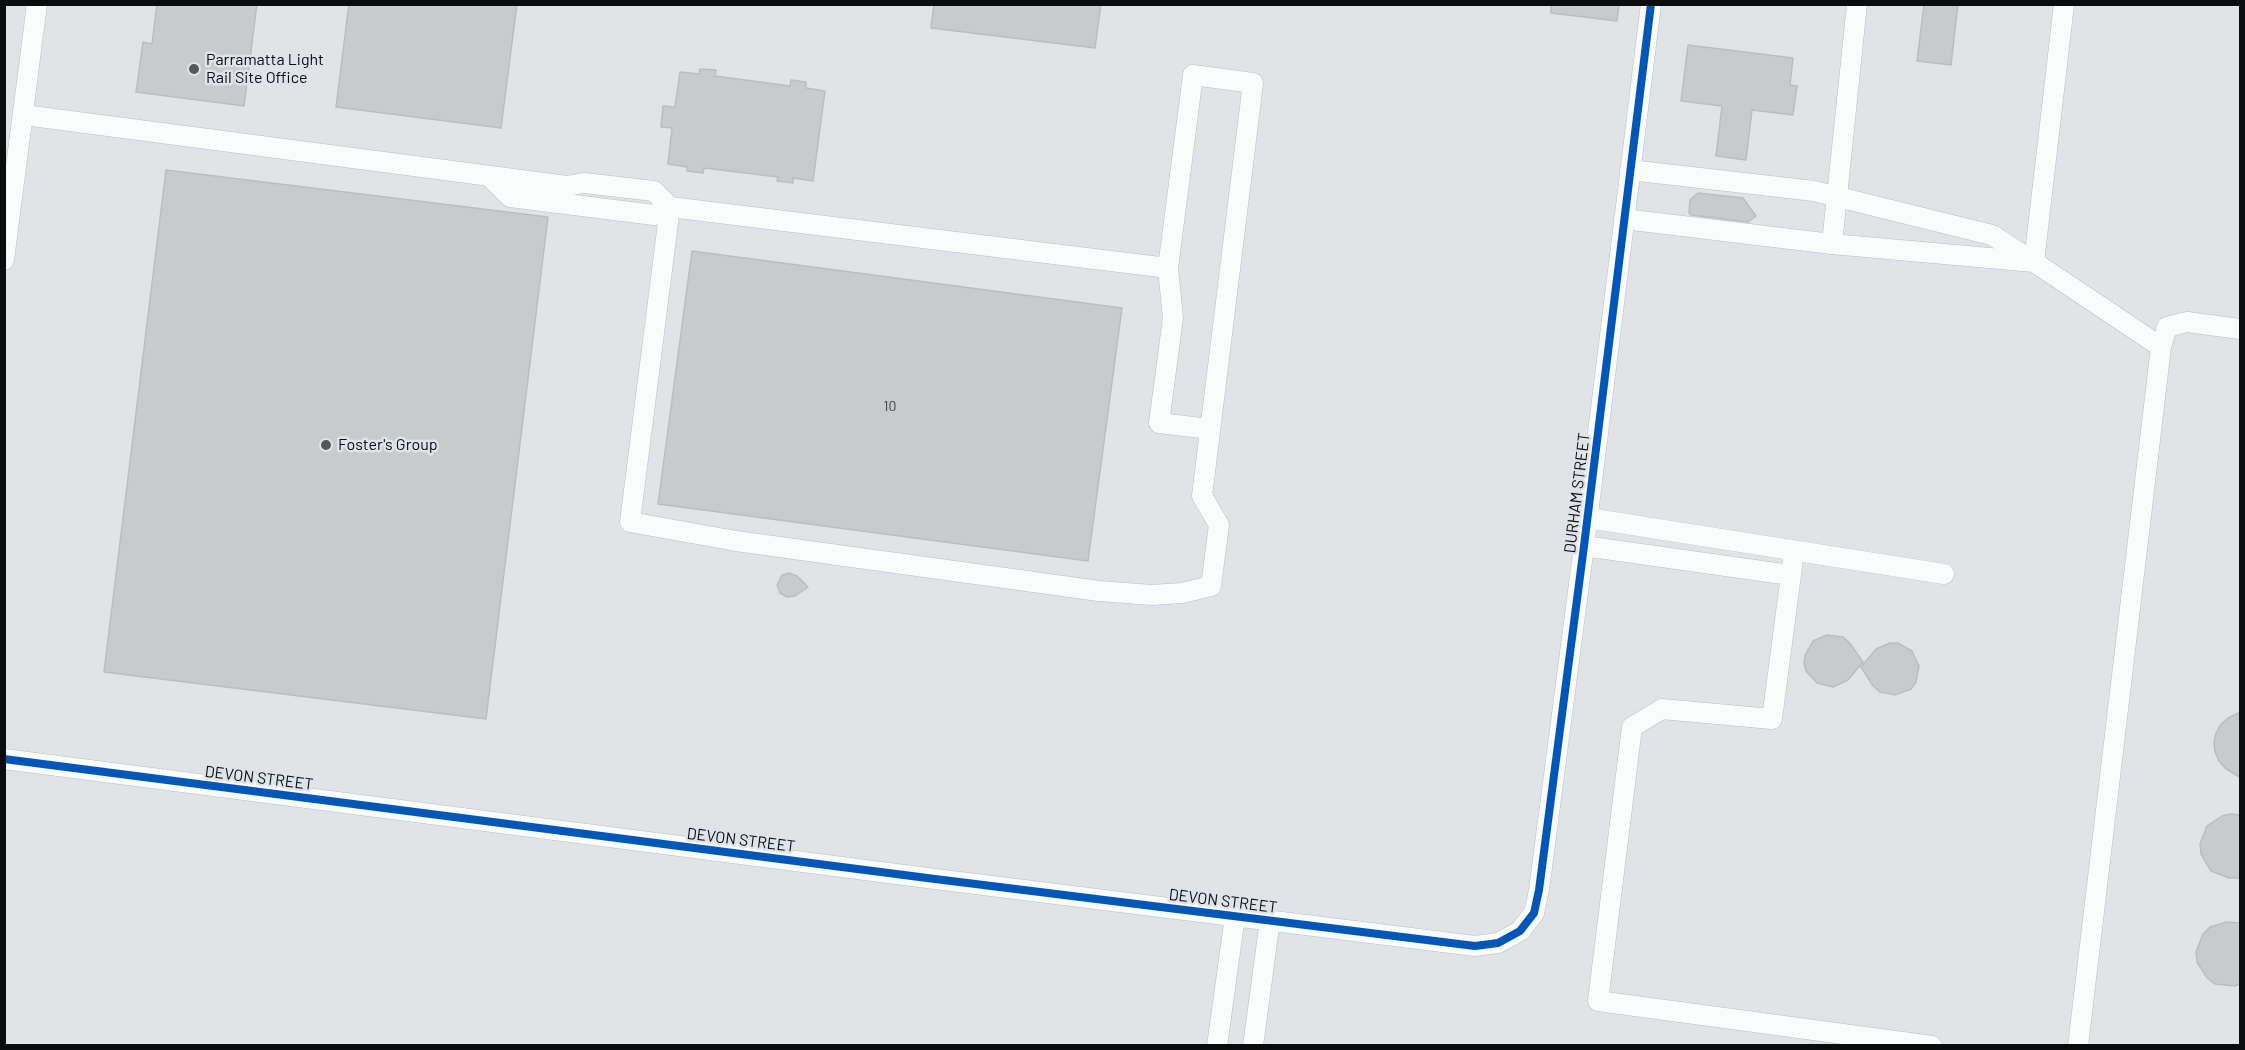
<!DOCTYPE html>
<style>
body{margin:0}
#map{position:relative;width:2245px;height:1050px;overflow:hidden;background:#e1e4e6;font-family:Barlow,sans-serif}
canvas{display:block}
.frame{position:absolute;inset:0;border:6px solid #0a0c0e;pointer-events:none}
</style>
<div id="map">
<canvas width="2245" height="1050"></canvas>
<div class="frame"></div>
</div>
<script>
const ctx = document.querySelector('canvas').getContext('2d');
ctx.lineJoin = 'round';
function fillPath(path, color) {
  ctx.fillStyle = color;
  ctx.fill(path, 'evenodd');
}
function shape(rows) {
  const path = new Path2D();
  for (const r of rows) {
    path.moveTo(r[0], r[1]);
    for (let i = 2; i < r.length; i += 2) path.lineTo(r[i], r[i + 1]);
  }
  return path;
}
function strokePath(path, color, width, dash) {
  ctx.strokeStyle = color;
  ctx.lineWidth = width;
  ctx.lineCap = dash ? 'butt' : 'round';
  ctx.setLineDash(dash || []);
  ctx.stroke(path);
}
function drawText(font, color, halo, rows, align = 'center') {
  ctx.font = font + ' Barlow,sans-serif';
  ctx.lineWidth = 5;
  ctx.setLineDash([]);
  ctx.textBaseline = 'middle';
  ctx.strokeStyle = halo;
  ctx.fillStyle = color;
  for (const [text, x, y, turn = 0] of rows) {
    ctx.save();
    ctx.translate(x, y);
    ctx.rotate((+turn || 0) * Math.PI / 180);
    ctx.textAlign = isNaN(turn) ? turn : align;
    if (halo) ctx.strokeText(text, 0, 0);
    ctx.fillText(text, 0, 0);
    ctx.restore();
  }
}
const building = shape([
 [157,4,257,4,244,106,136,92,143,42,152,44,157,4],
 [349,4,517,4,501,128,336,107,349,4],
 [934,4,1101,4,1095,48,931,28,934,4],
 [1551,4,1619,4,1617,21,1551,13,1551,4],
 [1924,4,1958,4,1951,65,1917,61,1924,4],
 [1688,45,1793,58,1790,85,1797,86,1793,115,1752,110,1746,160,1716,156,1722,106,1681,101,1688,45],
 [700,69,716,70,715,76,790,86,791,80,806,82,806,88,825,91,813,181,793,178,793,183,777,181,778,177,704,168,703,173,687,171,687,167,668,164,672,128,661,127,663,106,675,107,680,72,699,74,700,69],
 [166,170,548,217,486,719,104,672,166,170],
 [1698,193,1743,198,1756,216,1748,222,1691,215,1689,213,1690,200,1698,193],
 [692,251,1122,308,1088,561,658,504,692,251],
 [789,573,797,576,808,587,795,596,787,597,780,593,777,585,782,575,789,573],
 [1827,635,1843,637,1849,642,1863,662,1848,680,1833,687,1817,683,1806,671,1804,663,1805,655,1813,641,1827,635],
 [1890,643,1898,643,1912,651,1919,666,1916,682,1911,689,1895,695,1880,692,1873,686,1861,667,1876,649,1890,643],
 [2241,712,2241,778,2225,768,2219,761,2215,752,2214,742,2216,733,2221,724,2228,718,2241,712],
 [2231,814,2241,815,2241,878,2229,878,2211,871,2201,854,2200,844,2207,826,2222,816,2231,814],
 [2227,922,2241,923,2241,983,2235,986,2215,984,2207,978,2197,962,2196,952,2203,934,2210,927,2227,922]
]);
fillPath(building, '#c8cacc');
strokePath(building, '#bbbebf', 1.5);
const minor = shape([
 [24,115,567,186,584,183,654,191,670,207],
 [1630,170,1814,191,1992,235,2034,262,2064,4],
 [489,176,510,197,654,215,670,207,1168,268],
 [670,207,630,522,736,541,1099,591,1152,595,1182,593,1211,586,1219,525,1202,496,1253,83,1193,75,1168,268,1173,318,1159,423,1210,429],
 [1624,219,1832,244,2034,262,2161,347,2167,327,2187,322,2240,329],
 [1832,244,1857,4],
 [4,260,37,4],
 [1588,518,1944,574],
 [1584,546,1790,575],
 [1794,552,1772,719,1662,709,1632,727,1598,1001,1932,1046],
 [4,759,935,879,1475,946,1498,943,1520,931,1534,913,1539,890,1584,546,1651,4],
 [1217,1046,1235,916],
 [1253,1046,1270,920],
 [2078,1046,2161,347]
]);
strokePath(minor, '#bbbec0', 21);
strokePath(minor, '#fafbfb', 20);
strokePath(shape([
 [4,759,935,879,1475,946,1498,943,1520,931,1534,913,1539,890,1584,546,1651,4]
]), '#0057b8', 8);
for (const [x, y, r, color] of [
 [194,69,6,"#55585a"],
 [326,445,6,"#55585a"]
]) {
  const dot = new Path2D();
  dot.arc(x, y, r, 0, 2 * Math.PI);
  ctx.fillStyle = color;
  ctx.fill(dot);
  strokePath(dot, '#dee4e9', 2);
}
drawText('14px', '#3a3c3e', null, [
 ["10",890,406]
]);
drawText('16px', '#0a0c0e', '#dee4e9', [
 ["Parramatta Light",206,60],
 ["Rail Site Office",206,78],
 ["Foster's Group",338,445]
], 'left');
drawText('16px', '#0a0c0e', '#dee4e9', [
 ["DURHAM STREET",1577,493,-83],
 ["DEVON STREET",259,778,7],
 ["DEVON STREET",741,840,7],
 ["DEVON STREET",1223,901,7]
]);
</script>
